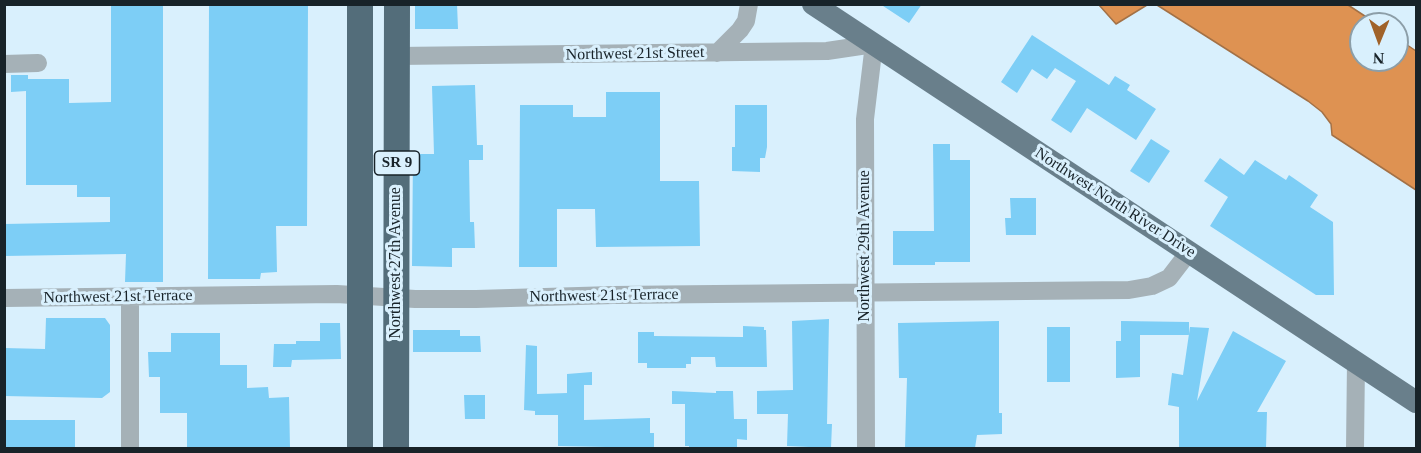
<!DOCTYPE html>
<style>
body{margin:0}
#map{position:relative;width:1421px;height:453px;overflow:hidden;background:#d9f0fd;font-family:Georgia,serif}
canvas{display:block}
.frame{position:absolute;inset:0;border:6px solid #182329;pointer-events:none}
.north{position:absolute;left:1349px;top:12px;width:60px;height:60px;box-sizing:border-box;background:#d9f0fd;border:2px solid #8c9ea8;border-radius:50%;rotate:181deg;font-size:16px;font-weight:700;line-height:24px;text-align:center;color:#182329}
.north::after{content:'';display:block;margin:auto;width:21px;height:27px;background:#a06229;clip-path:polygon(50% 0,100% 100%,50% 72%,0 100%)}
</style>
<div id="map">
<canvas width="1421" height="453"></canvas>
<div class="frame"></div>
<div class="north">N</div>
</div>
<script>
const ctx = document.querySelector('canvas').getContext('2d');
ctx.lineJoin = 'round';
function fillPath(path, color) {
  ctx.fillStyle = color;
  ctx.fill(path, 'evenodd');
}
function shape(rows) {
  const path = new Path2D();
  for (const r of rows) {
    path.moveTo(r[0], r[1]);
    for (let i = 2; i < r.length; i += 2) path.lineTo(r[i], r[i + 1]);
  }
  return path;
}
function strokePath(path, color, width, dash) {
  ctx.strokeStyle = color;
  ctx.lineWidth = width;
  ctx.lineCap = dash ? 'butt' : 'round';
  ctx.setLineDash(dash || []);
  ctx.stroke(path);
}
function drawText(font, color, halo, rows, align = 'center') {
  ctx.font = font + ' Georgia,serif';
  ctx.lineWidth = 6;
  ctx.setLineDash([]);
  ctx.textBaseline = 'middle';
  ctx.strokeStyle = halo;
  ctx.fillStyle = color;
  for (const [text, x, y, turn = 0] of rows) {
    ctx.save();
    ctx.translate(x, y);
    ctx.rotate((+turn || 0) * Math.PI / 180);
    ctx.textAlign = isNaN(turn) ? turn : align;
    if (halo) ctx.strokeText(text, 0, 0);
    ctx.fillText(text, 0, 0);
    ctx.restore();
  }
}
const water = shape([
 [1099,5,1147,5,1116,24,1099,5],
 [1157,5,1348,5,1377,24,1361,24,1361,60,1397,60,1397,38,1416,51,1416,190,1332,135,1331,124,1322,112,1308,101,1157,5]
]);
fillPath(water, '#de9252');
strokePath(water, '#a37146', 1.5);
fillPath(shape([
 [111,4,163,4,163,282,125,282,126,254,4,256,4,224,110,222,110,197,77,197,77,185,26,185,26,91,11,92,11,75,28,75,28,79,69,79,69,103,111,102],
 [209,4,308,4,307,226,276,226,277,272,261,273,260,279,208,279],
 [415,4,457,4,458,29,415,29],
 [880,4,922,4,909,23],
 [1032,35,1109,85,1115,76,1130,85,1127,90,1156,109,1136,140,1087,108,1071,133,1051,120,1076,81,1055,68,1047,79,1032,69,1017,93,1001,82],
 [475,85,477,145,483,145,483,160,469,160,470,222,474,222,475,248,452,248,452,267,412,266,413,154,434,154,432,86],
 [606,92,660,92,660,181,699,181,700,246,596,247,595,209,557,209,557,267,519,267,520,105,573,105,573,117,606,117],
 [735,105,767,105,767,147,765,158,760,158,760,172,732,171,732,147,735,147],
 [1151,139,1170,151,1149,183,1130,171],
 [933,144,950,144,950,160,970,160,970,262,935,262,935,265,893,265,893,231,934,231],
 [1220,158,1244,175,1255,160,1286,180,1289,175,1318,195,1310,207,1333,222,1334,295,1316,295,1210,226,1228,197,1204,181],
 [1010,198,1036,198,1036,235,1006,235,1005,218,1011,218],
 [46,318,105,318,110,325,110,392,102,398,4,396,4,348,45,349],
 [829,319,827,424,832,424,831,448,787,446,788,414,757,414,757,391,793,390,792,321],
 [999,321,999,413,1002,413,1002,434,977,435,975,448,905,448,907,378,899,378,898,323],
 [1121,321,1189,322,1189,335,1140,335,1140,377,1116,378,1116,341,1121,341],
 [320,323,340,323,341,359,292,360,291,367,273,367,274,344,296,344,296,341,320,341],
 [743,326,764,327,764,330,766,330,767,367,716,367,715,357,691,357,691,364,686,364,686,368,647,368,647,363,638,363,638,332,654,332,654,336,743,337],
 [1047,327,1070,327,1070,382,1047,382],
 [1190,327,1209,328,1197,401,1233,331,1286,361,1257,412,1267,412,1266,448,1179,448,1179,407,1168,405,1172,373,1183,375],
 [413,330,460,330,460,336,480,336,481,352,413,352],
 [171,333,220,333,220,365,247,365,247,388,268,387,269,398,289,397,290,448,187,448,187,413,160,413,160,377,149,377,148,352,171,352],
 [526,345,537,346,537,394,567,393,567,374,592,372,592,385,584,385,584,420,650,418,650,433,654,433,654,448,558,446,558,415,535,415,535,411,524,410],
 [672,391,716,393,716,391,733,391,734,419,747,419,747,440,737,439,737,448,689,448,689,446,685,446,685,404,672,404],
 [464,395,485,395,485,419,465,419],
 [4,420,75,420,75,448,4,448]
]), '#7dcef6');
strokePath(shape([
 [717,53,740,30,746,21,749,4],
 [397,56,827,51,874,44,865,119,866,448],
 [4,64,38,63],
 [4,298,337,294,415,299,476,299,613,295,1129,290,1152,286,1169,278,1189,252],
 [130,448,130,297],
 [1355,448,1356,362]
]), '#a5b1b7', 18);
strokePath(shape([
 [813,4,1416,402]
]), '#697f8b', 22);
strokePath(shape([
 [360,448,360,4],
 [396,448,397,4]
]), '#536d7a', 26);
for (const [x, y, w] of [
 [397,163,45]
]) {
  const box = new Path2D();
  box.roundRect(x - w / 2, y - 12, w, 24, 4.5);
  ctx.fillStyle = '#d9f0fd';
  ctx.fill(box);
  strokePath(box, '#182329', 1.5);
}
drawText('bold 15px', '#182329', null, [
 ["SR 9",397,163]
]);
drawText('16px', '#182329', '#d9f0fd', [
 ["Northwest 21st Street",635,54,-1],
 ["Northwest North River Drive",1115,203,33],
 ["Northwest 29th Avenue",865,246,-90],
 ["Northwest 27th Avenue",396,263,-90],
 ["Northwest 21st Terrace",604,296,-1],
 ["Northwest 21st Terrace",118,297,-1]
]);
</script>
